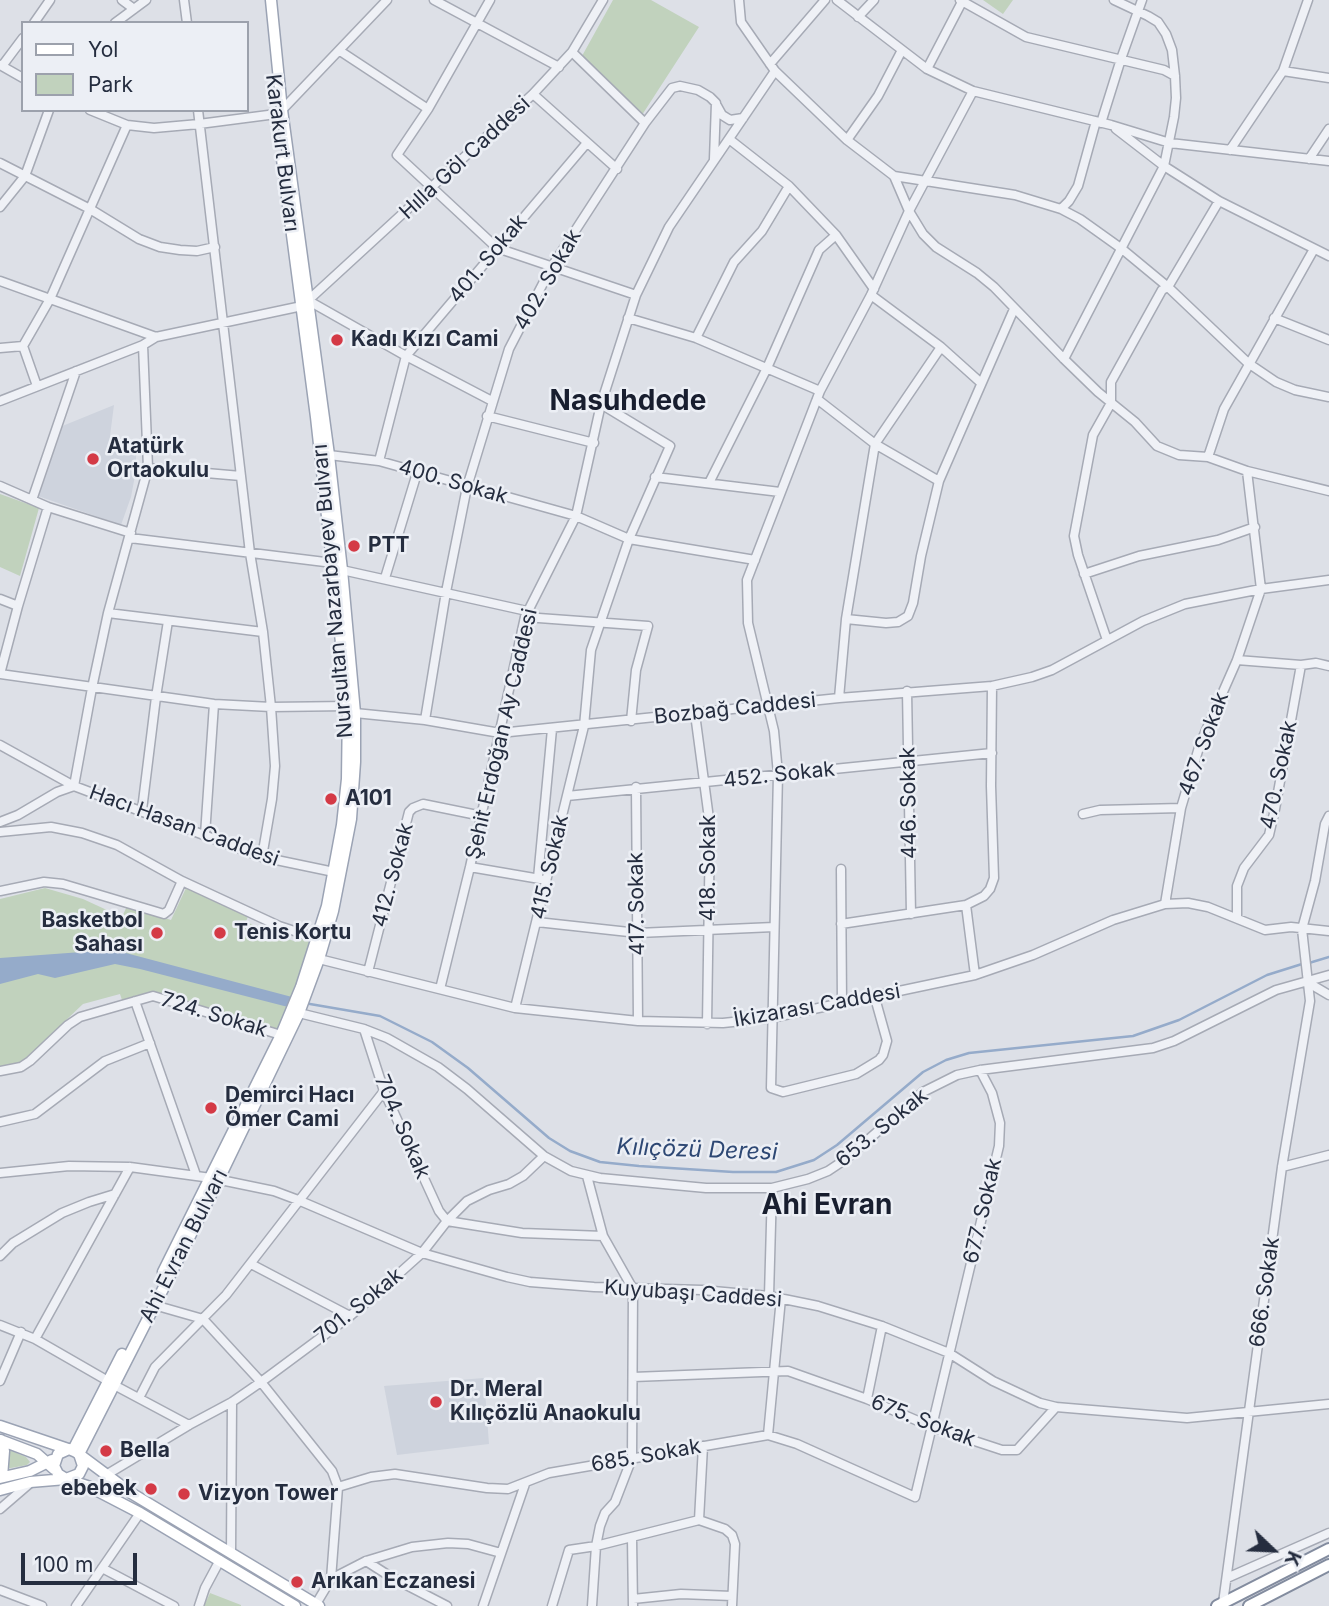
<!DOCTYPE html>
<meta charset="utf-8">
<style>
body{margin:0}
#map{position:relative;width:1329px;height:1606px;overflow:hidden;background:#dde0e7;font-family:Inter,sans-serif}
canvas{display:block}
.legend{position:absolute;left:21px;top:21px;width:228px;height:91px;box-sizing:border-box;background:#eceff5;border:2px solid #9ca1ac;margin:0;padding:9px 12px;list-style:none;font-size:21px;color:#252d3f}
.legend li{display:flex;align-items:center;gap:14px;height:35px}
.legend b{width:35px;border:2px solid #9ca1ac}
.north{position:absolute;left:1238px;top:1515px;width:70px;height:70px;-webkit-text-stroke:5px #eceff5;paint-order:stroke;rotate:113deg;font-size:19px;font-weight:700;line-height:28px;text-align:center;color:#252d3f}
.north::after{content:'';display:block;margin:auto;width:24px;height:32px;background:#252d3f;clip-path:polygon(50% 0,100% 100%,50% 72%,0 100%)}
.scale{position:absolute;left:21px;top:1553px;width:116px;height:32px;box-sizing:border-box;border:4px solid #252d3f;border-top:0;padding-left:9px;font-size:21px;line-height:24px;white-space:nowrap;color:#252d3f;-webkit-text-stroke:5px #eceff5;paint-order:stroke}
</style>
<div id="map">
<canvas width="1329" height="1606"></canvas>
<ul class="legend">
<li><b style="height:9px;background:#fff"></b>Yol</li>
<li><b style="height:19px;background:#c1d2bd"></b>Park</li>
</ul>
<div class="north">K</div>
<div class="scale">100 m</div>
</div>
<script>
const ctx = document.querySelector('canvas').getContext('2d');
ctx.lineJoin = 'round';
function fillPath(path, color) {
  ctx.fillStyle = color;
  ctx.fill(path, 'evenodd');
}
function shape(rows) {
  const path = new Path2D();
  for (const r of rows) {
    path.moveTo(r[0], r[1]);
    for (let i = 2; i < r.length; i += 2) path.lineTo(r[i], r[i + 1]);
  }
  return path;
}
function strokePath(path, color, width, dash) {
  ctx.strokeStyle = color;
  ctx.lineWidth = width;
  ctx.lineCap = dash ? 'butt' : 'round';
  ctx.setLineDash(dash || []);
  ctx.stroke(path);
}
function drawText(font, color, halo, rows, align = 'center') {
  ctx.font = font + ' Inter,sans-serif';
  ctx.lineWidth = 5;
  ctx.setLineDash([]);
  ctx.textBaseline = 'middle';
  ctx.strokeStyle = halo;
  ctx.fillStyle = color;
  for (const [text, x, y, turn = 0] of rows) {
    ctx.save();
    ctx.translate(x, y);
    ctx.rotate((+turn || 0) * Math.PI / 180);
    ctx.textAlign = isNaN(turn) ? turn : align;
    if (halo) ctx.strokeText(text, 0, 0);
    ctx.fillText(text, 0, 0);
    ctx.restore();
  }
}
fillPath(shape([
 [114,405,110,436,136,448,136,470,131,497,121,525,38,496,60,427],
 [484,1378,489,1444,397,1455,384,1386]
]), '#ced3dd');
fillPath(shape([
 [613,0,651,0,699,27,642,115,582,56],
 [983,0,1013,0,1003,14],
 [0,494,39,508,20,576,0,567],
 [45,888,83,899,122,917,127,906,171,920,186,888,191,888,248,916,246,922,296,942,298,936,311,941,280,1030,152,993,122,1000,120,994,83,1004,21,1063,0,1067,0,899],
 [0,1446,26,1457,30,1462,27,1465,0,1470],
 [210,1593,241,1605,241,1606,204,1606]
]), '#c1d2bd');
fillPath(shape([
 [109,950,122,952,292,997,288,1007,140,969,115,964,55,978,38,974,0,984,0,958]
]), '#95abca');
strokePath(shape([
 [1309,963,1329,957],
 [310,1004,380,1016,432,1042,468,1068,549,1138,570,1151,600,1162,639,1166,733,1172,776,1172,814,1160,837,1145,923,1072,946,1060,969,1053,1133,1036,1179,1020,1267,975,1302,964]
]), '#95abca', 2.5);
const minor = shape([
 [122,0,134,9],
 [184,0,187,23],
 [434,0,559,67],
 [490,0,428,109,397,155,497,248,636,295],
 [739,0,741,22,775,71,847,140,894,176,909,211,923,234,936,247,977,273,994,287,1064,359,1098,392,1135,422,1157,446,1179,455,1208,457,1247,471,1329,491],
 [837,0,927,69,973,91,1111,125,1170,143,1329,161],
 [960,0,1026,37,1164,70,1175,76],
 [858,17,874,0],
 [34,23,50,0],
 [115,23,146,0],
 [340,51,428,109],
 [572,52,645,123],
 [770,64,825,0],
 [0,65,23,78],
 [2,66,23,38],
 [927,69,963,0],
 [1283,71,1329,78],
 [533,94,617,169],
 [717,106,722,115,730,120,743,118],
 [90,110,127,125,154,128,199,124,276,114],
 [198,110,250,553,263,632,271,707,275,766,272,799,262,857],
 [282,110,387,0],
 [1101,123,1121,59,1142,0],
 [1116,129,1164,166,1219,201,1329,256],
 [729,139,789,186,836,235,874,289],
 [847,140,878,96,902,50],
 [1230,150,1283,71,1308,0],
 [1309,159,1329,129],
 [0,163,90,209,139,239,160,247,180,250,197,251,215,247],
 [894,176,1015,195,1061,209,1080,219,1122,249,1168,287,1248,363,1276,382,1295,390,1329,397],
 [0,207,25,176,49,110],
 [1061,209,1069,201,1078,186,1096,121],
 [0,281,156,337,302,306,533,94,572,52,603,0],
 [871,295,941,347,980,382],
 [309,301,406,356,492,401],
 [628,318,696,338,820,391],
 [1274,318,1329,340],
 [696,338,734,262,762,231,789,186],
 [0,348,23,346],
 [1064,359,1164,166,1174,117,1176,98,1175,76,1172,50,1166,34,1158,22,1148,16,1114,0],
 [37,386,23,346,50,299,127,125],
 [817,399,875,444,939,481],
 [0,401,143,345,156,337],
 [487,416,594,443],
 [329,455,379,461,576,516,629,539,755,560],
 [1208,457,1224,409,1314,249],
 [379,461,406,356,586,144],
 [148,468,241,476],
 [655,477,780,492],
 [709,483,767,368,819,250,836,235],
 [0,486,48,507,131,533],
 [32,500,76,371],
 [130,538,333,563],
 [342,570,527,611],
 [1084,574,1139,556,1218,540,1255,527],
 [385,578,417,473],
 [0,599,18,606],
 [108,613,263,632],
 [525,617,648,626,636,670,631,721],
 [846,619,886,623,898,622,908,616,913,603,921,556,939,481,1014,309],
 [1107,640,1078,555,1074,536,1093,435,1111,403,1111,382,1162,290,1168,287,1219,201],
 [1237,660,1301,665,1316,663,1329,666],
 [0,674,214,704,271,707,348,706],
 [0,674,18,606,48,507],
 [907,691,911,914],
 [839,698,846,619,875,444,941,347],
 [355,713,425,720,500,733,839,698,992,686,1032,677,1052,670,1143,621,1185,604,1261,589,1329,580],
 [695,714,710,826,707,1024],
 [425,720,446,592,467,487,509,349,551,268,645,123,672,88,680,86,698,90,710,97,716,103,714,159],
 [0,745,74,786,92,688,108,613,148,468,143,345],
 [636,787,638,1021],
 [567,796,992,753],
 [142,810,156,697,168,621],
 [1083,814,1100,810,1181,808],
 [0,822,18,815,57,792,74,786,262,857,334,872],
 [0,832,51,827,82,833,117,845,182,881],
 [205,835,214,704],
 [470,867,540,879],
 [841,869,842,1004],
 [538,878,552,729],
 [0,891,44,882,63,884,164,914,169,910,182,881,279,926,322,940],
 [1165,904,1181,808,1200,744,1237,660,1261,589,1247,471],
 [966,905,975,975],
 [1237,918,1237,886,1244,868,1269,835,1275,809,1301,665],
 [537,922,638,933,774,927],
 [841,924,966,905,984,896,990,889,994,878,991,786,992,686],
 [319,959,515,1008,638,1021,723,1023,771,1018,975,975,1033,955,1113,920,1165,904,1188,903,1208,907,1265,930,1291,927,1329,931],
 [368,972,409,812,413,808,423,804,482,816],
 [1307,982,1329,995],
 [440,989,470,867,525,617,576,516,601,404,636,295,669,227,775,71],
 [875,998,887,1041,883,1055,879,1060,856,1074,783,1092,771,1088,778,774,774,731,748,623,747,580,820,391,871,295,909,211,973,91],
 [135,1001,196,1175],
 [515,1008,584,726,591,650,629,539,670,446,601,404],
 [299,1013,364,1029,387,1038,438,1067,467,1089,544,1156,571,1171,600,1178,706,1188,772,1188,808,1179,828,1171,846,1159,923,1092,957,1075,980,1070,1153,1048,1174,1041,1276,990,1329,975],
 [364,1029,384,1091,439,1211,447,1221],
 [0,1071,21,1067,30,1061,68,1025,80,1017,153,996,281,1035],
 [0,1122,35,1114,105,1061,150,1043],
 [1282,1167,1329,1155],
 [0,1173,69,1166,130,1167,211,1178,274,1191,298,1200,422,1253,507,1277,530,1282,594,1287,702,1290,769,1296,818,1306,882,1326,949,1353,993,1381,1040,1403,1056,1407,1187,1418,1329,1404],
 [587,1176,603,1236,633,1289,632,1458,615,1502,605,1513,600,1526,596,1546,592,1606],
 [447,1221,522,1233,603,1236],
 [0,1256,13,1243,62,1213,89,1202,115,1194],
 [251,1264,350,1316],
 [769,1296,772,1188],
 [154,1305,203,1319,261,1382,332,1471,338,1487,331,1579,316,1604],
 [0,1325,35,1339,108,1381],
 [35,1339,130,1167],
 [633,1377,788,1371,867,1399,932,1427,1002,1450,1017,1450,1056,1407],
 [0,1381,21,1332],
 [114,1385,189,1425],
 [139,1398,155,1367,226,1295,384,1091],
 [867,1399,882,1326],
 [768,1435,781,1298],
 [703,1446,699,1520,725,1529,732,1535,735,1544,732,1606],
 [106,1475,189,1425,232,1402,261,1382,350,1316,384,1287,422,1253,447,1221,467,1201,489,1190,509,1184,523,1176,544,1156],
 [338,1487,371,1477,395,1474,487,1488,508,1489,549,1473,768,1435,797,1444,915,1497,999,1146,1000,1123,992,1093,980,1070],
 [0,1509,29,1484],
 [632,1538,633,1606],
 [231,1553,232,1402],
 [366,1561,391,1577,447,1606],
 [102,1568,174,1606],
 [1227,1578,1329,1533],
 [331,1579,366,1561,412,1547,448,1543,468,1544,501,1553],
 [0,1590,42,1606],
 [633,1599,681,1594,732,1596],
 [1223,1603,1282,1167,1310,1001,1302,929,1315,881,1325,824,1329,816],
 [76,1606,140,1513],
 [199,1606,205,1588,220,1560],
 [483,1606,525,1484],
 [552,1606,569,1550,596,1546,699,1520]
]);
const major = shape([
 [163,1272,281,1035,301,987,327,906,342,825,347,779,348,706,316,417,282,159],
 [0,1426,68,1449],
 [0,1440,37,1454,54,1469],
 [1,1440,4,1451,2,1477],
 [73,1450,122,1354],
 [79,1454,219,1179,299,1013,319,959,333,911,351,819,355,762,355,713,342,570,329,455,282,110,271,0],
 [79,1454,83,1466,79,1474,66,1479,58,1474,54,1466,58,1454,69,1449,76,1452,131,1493,319,1606],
 [0,1478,30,1471,52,1460],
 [0,1490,30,1482,66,1479,90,1487,140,1513,295,1606]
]);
const highway = shape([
 [1217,1606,1329,1549],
 [1249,1606,1329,1565]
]);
strokePath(minor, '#a6aab5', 11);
strokePath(major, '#9ba3b4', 13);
strokePath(highway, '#838c9f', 14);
strokePath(minor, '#eff1f6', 8);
strokePath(major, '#fff', 10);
strokePath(highway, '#fff', 10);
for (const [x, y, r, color] of [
 [337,340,7,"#d43a46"],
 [93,459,7,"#d43a46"],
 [354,546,7,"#d43a46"],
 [331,799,7,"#d43a46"],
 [157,933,7,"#d43a46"],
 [220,933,7,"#d43a46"],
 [211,1108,7,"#d43a46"],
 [436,1402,7,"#d43a46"],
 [106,1451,7,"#d43a46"],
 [151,1489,7,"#d43a46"],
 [184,1494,7,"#d43a46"],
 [297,1582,7,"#d43a46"]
]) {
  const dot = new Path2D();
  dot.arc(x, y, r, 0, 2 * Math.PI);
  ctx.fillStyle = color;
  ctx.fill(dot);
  strokePath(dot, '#eceff5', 2.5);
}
drawText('21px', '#252d3f', '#eceff5', [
 ["Karakurt Bulvarı",282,153,83],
 ["Hılla Göl Caddesi",465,158,-43],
 ["401. Sokak",488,259,-50],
 ["402. Sokak",548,280,-60],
 ["400. Sokak",453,482,16],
 ["Nursultan Nazarbayev Bulvarı",333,591,-95],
 ["Bozbağ Caddesi",735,709,-6],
 ["Şehit Erdoğan Ay Caddesi",502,734,-77],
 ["467. Sokak",1204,744,-70],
 ["452. Sokak",779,775,-6],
 ["470. Sokak",1279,775,-78],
 ["446. Sokak",909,803,-91],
 ["Hacı Hasan Caddesi",184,826,20],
 ["415. Sokak",550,867,-77],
 ["418. Sokak",709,868,-90],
 ["412. Sokak",393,875,-75],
 ["417. Sokak",637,904,-91],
 ["İkizarası Caddesi",817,1006,-10],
 ["724. Sokak",214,1015,17],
 ["704. Sokak",402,1127,67],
 ["653. Sokak",882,1128,-39],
 ["677. Sokak",983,1211,-77],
 ["Ahi Evran Bulvarı",184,1246,-63],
 ["666. Sokak",1265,1292,-82],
 ["Kuyubaşı Caddesi",693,1294,4],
 ["701. Sokak",359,1306,-39],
 ["675. Sokak",923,1421,21],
 ["685. Sokak",646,1456,-10]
]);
drawText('bold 21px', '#252d3f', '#eceff5', [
 ["Kadı Kızı Cami",351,340],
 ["Atatürk",107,447],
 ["Ortaokulu",107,471],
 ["PTT",368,546],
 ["A101",345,799],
 ["Basketbol",143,921,"right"],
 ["Sahası",143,945,"right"],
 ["Tenis Kortu",234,933],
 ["Demirci Hacı",225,1096],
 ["Ömer Cami",225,1120],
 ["Dr. Meral",450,1390],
 ["Kılıçözlü Anaokulu",450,1414],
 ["Bella",120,1451],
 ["ebebek",137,1489,"right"],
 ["Vizyon Tower",198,1494],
 ["Arıkan Eczanesi",311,1582]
], 'left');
drawText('italic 23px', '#2e4874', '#eceff5', [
 ["Kılıçözü Deresi",697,1150,2]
]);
drawText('bold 28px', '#181e2f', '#eceff5', [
 ["Nasuhdede",628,402],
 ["Ahi Evran",827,1206]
]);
</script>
